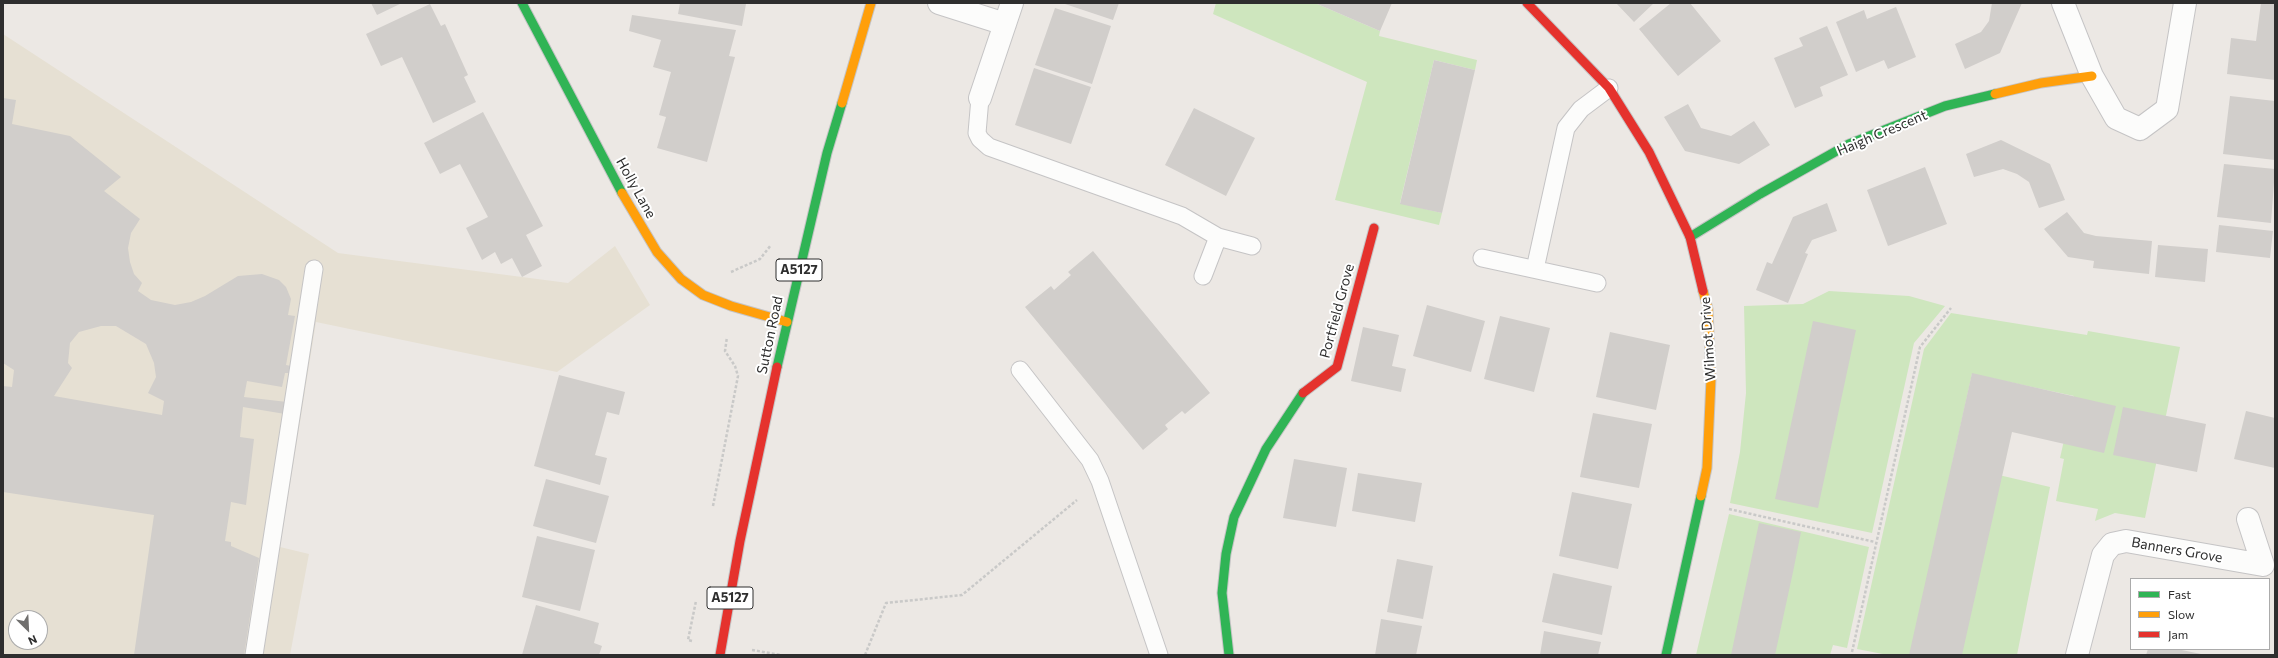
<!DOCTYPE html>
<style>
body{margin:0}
#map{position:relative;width:2278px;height:658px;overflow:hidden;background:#ece8e4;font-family:Commissioner,sans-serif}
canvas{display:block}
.frame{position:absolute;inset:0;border:4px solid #2e2e2e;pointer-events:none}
.legend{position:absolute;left:2130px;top:578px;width:140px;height:72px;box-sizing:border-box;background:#fff;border:1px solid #ababab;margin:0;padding:5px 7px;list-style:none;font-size:12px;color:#2e2e2e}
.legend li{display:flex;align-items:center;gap:8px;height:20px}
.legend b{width:20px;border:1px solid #ababab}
.north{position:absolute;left:8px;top:610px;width:40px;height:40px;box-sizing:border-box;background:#fff;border:1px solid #ababab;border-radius:50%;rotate:156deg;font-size:11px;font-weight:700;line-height:16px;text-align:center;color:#2e2e2e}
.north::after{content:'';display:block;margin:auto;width:14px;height:18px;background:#706f6e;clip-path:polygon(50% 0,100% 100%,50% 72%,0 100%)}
</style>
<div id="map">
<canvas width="2278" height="658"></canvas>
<div class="frame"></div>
<ul class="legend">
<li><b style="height:5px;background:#30b455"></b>Fast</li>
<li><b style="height:5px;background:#ff9f0a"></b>Slow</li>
<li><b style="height:5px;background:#e5322d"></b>Jam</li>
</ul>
<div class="north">N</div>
</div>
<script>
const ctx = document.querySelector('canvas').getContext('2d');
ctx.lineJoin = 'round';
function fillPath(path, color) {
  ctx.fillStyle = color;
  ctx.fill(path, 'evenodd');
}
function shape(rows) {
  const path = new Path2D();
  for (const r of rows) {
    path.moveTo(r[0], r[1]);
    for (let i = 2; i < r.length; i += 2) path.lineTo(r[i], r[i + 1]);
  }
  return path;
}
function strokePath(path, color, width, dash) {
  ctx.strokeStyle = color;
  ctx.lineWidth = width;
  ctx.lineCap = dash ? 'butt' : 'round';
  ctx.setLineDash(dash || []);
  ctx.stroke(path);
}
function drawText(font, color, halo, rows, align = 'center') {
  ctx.font = font + ' Commissioner,sans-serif';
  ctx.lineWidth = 4;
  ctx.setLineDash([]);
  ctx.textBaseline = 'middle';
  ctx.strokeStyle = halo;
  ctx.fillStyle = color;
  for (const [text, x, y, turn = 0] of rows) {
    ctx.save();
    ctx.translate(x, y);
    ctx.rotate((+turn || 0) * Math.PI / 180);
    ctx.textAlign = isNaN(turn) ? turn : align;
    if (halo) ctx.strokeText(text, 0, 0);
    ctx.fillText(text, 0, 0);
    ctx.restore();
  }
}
fillPath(shape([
 [3,34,338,253,568,283,615,246,650,305,557,372,316,322,280,547,309,554,290,655,3,655],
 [16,618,40,618,40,642,16,642]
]), '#e6e0d3');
fillPath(shape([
 [1216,3,1315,3,1380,31,1379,36,1477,60,1475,70,1434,60,1400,203,1442,213,1439,225,1335,200,1367,82,1213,14],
 [1829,291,1909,296,1945,306,1914,343,1872,533,1730,503,1740,452,1746,393,1744,306,1803,304],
 [1951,313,2087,335,2088,331,2180,347,2145,518,2115,513,2095,521,2098,509,2056,501,2064,459,2060,458,2074,396,1972,374,1952,464,2050,487,2017,655,1888,655,1857,649,1924,349],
 [1729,514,1869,547,1847,648,1833,645,1830,655,1696,655]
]), '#cee6be');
fillPath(shape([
 [371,3,402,3,377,15],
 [680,3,741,3,746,4,742,26,678,14],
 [1062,3,1119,3,1113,20],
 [1315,3,1392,3,1380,31],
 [1616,3,1654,3,1634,22],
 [1671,3,1690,3,1721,41,1678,76,1639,29],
 [1992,3,2022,3,2000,53,1965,69,1955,44,1981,32,1989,21],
 [2261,3,2275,3,2275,80,2227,74,2231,38,2256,41],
 [430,4,441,26,445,24,468,75,464,77,476,102,433,123,402,57,381,66,366,34],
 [1896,7,1916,57,1888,69,1884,60,1856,72,1836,22,1864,10,1867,19],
 [1055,8,1111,26,1092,84,1035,65],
 [632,15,736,30,729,56,735,57,707,162,657,148,666,117,659,115,671,72,653,67,661,40,629,31],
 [1827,26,1848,75,1820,87,1823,96,1795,108,1774,58,1803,46,1799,38],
 [1434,60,1475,70,1442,213,1400,204],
 [1034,68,1091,87,1071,144,1015,125],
 [2230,96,2275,101,2275,160,2223,154],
 [3,98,16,100,12,124,70,136,121,177,104,191,140,219,131,233,128,248,130,262,134,274,142,283,138,291,151,300,175,305,191,302,205,296,238,276,262,274,279,280,286,287,291,299,288,315,295,316,286,365,291,366,290,373,285,373,282,387,247,381,244,397,287,402,285,414,243,407,240,437,254,439,246,505,231,502,225,541,231,542,231,546,259,558,244,655,134,655,154,515,3,492,3,386,12,387,14,370,3,363],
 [101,326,116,326,146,344,154,363,156,377,148,393,164,401,162,415,54,396,72,368,68,363,70,343,79,332],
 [1688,104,1701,128,1731,136,1754,121,1770,145,1739,164,1685,151,1664,117],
 [1194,108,1255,138,1226,196,1165,165],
 [483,112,543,226,526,235,542,266,522,277,512,258,501,264,495,252,482,260,466,228,488,217,460,164,440,174,424,143],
 [2001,140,2050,164,2065,200,2039,208,2029,182,2017,174,2003,169,1974,177,1966,154],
 [2224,164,2275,169,2271,223,2217,217],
 [1925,167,1947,224,1888,246,1867,190],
 [1827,203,1837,231,1812,240,1805,253,1808,254,1788,303,1756,290,1767,262,1772,264,1793,217],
 [2067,212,2084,233,2096,236,2152,241,2149,274,2093,268,2094,261,2068,257,2044,229],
 [2219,225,2273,231,2270,258,2216,252],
 [2158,245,2208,249,2205,282,2155,277],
 [1093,251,1210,393,1185,414,1182,411,1165,425,1168,429,1143,450,1025,307,1051,286,1054,290,1071,275,1068,272],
 [1427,305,1485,321,1471,372,1413,356],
 [1500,316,1550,328,1534,392,1484,379],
 [1813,321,1856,330,1818,508,1775,499],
 [1363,327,1399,335,1392,366,1406,369,1401,392,1351,381],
 [1610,332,1670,345,1656,410,1596,397],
 [1972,373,2116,406,2104,453,2012,432,1962,655,1909,655],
 [559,375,625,392,619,415,607,412,595,455,607,458,600,485,534,466],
 [2123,407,2206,424,2197,472,2113,455],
 [2246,411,2275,418,2275,468,2234,459],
 [1593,413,1652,424,1639,488,1580,477],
 [1294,459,1347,468,1336,527,1283,518],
 [1358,473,1422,483,1415,522,1352,511],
 [546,479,609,496,596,543,533,526],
 [1572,492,1632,504,1618,569,1559,556],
 [1759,523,1801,532,1793,572,1775,655,1731,655],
 [537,536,595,550,580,611,522,597],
 [1397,559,1433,566,1423,619,1387,612],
 [1553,573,1612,586,1602,635,1542,622],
 [536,605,599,623,594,643,602,646,599,655,522,655],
 [1381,619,1422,626,1416,655,1375,655],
 [1544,631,1601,642,1598,655,1540,655],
 [2148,649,2177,649,2201,654,2146,655]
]), '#d1cecb');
const lane = shape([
 [980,98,977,133,980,139,989,147,1182,216,1218,237,1203,276],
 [1218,237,1252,246],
 [1482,258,1597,283],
 [1535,269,1566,128,1581,109,1609,88],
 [1020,370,1090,460,1100,481,1159,655],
 [254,655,314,269]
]);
const street = shape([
 [939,3,1005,24],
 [2063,3,2092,76,2116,118,2140,129,2167,109,2185,3],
 [980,98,1012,3],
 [2077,655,2103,555,2112,544,2126,541,2263,565,2248,519]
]);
const fast = shape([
 [522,3,622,193],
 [1690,237,1760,194,1849,144,1945,106,1995,94],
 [777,367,827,153,842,103],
 [1229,655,1222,593,1226,554,1234,517,1266,449,1303,393],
 [1666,655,1701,496]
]);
const slow = shape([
 [1995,94,2041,83,2092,76],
 [842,103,871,3],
 [622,193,657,252,681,279,703,295,731,306,787,322],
 [1701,496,1707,468,1711,379,1708,309,1703,291]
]);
const jam = shape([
 [1527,3,1609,88,1649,152,1690,237,1703,291],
 [1303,393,1337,367,1374,228],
 [720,655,740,541,777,367]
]);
strokePath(lane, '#c5c4c5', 19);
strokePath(street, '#c5c4c5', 24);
strokePath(fast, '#c5c4c5', 11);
strokePath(slow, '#c5c4c5', 11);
strokePath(jam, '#c5c4c5', 11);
strokePath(shape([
 [731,272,760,259,771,245],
 [713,506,738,376,735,366,725,351,727,337],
 [1729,509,1875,542],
 [692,641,688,640,696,601],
 [752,650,781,655],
 [1852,652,1920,347,1951,308],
 [865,655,886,603,962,595,1077,500]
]), '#c9c9c8', 2.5, [3, 2]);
strokePath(lane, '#fcfcfb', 17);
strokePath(street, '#fcfcfb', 22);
strokePath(fast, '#30b455', 9);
strokePath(slow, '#ff9f0a', 9);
strokePath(jam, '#e5322d', 9);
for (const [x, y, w] of [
 [799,270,46],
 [730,598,46]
]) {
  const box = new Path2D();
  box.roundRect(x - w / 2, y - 11, w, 22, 3);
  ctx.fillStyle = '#fff';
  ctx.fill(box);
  strokePath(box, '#2e2e2e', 1);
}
drawText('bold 13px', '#2e2e2e', null, [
 ["A5127",799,270],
 ["A5127",730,598]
]);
drawText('14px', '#2e2e2e', '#fff', [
 ["Haigh Crescent",1882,133,-23],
 ["Holly Lane",636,188,61],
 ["Portfield Grove",1337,311,-75],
 ["Sutton Road",770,335,-78],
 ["Wilmot Drive",1708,339,-94],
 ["Banners Grove",2177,550,10]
]);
</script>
